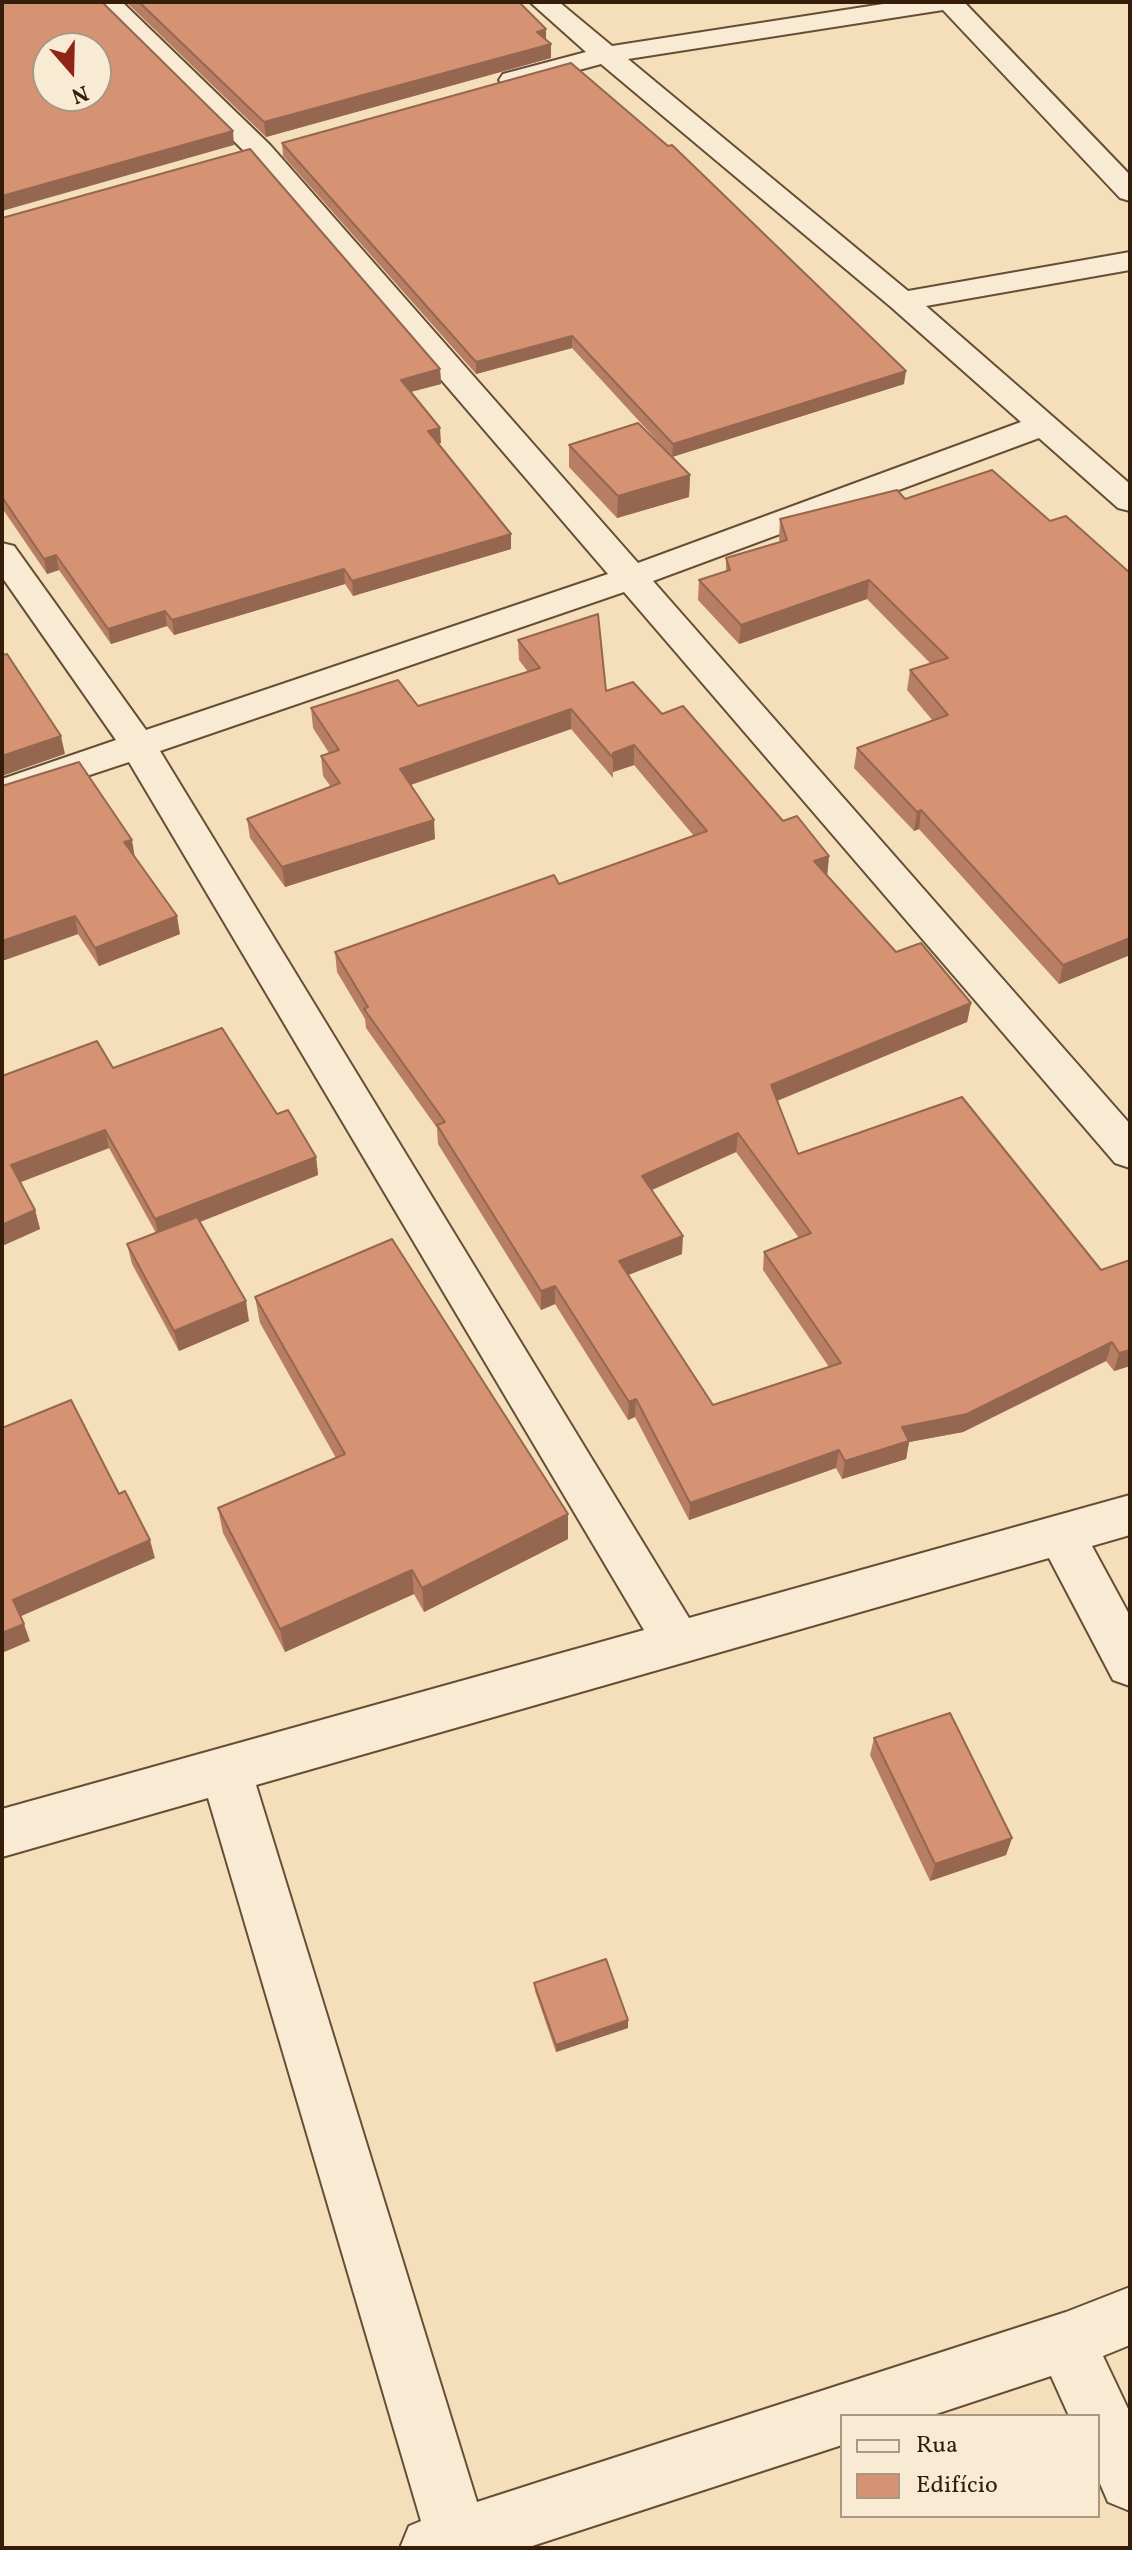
<!DOCTYPE html>
<meta charset="utf-8">
<style>
body{margin:0}
#map{position:relative;width:1132px;height:2550px;overflow:hidden;background:#f5dfbb;font-family:Vollkorn,serif}
canvas{display:block}
.frame{position:absolute;inset:0;border:4px solid #361d09;pointer-events:none}
.legend{position:absolute;left:840px;top:2414px;width:260px;height:104px;box-sizing:border-box;background:#f8ead3;border:2px solid #aa9882;margin:0;padding:10px 14px;list-style:none;font-size:24px;color:#361d09}
.legend li{display:flex;align-items:center;gap:16px;height:40px}
.legend b{width:40px;border:2px solid #aa9882}
.north{position:absolute;left:32px;top:32px;width:80px;height:80px;box-sizing:border-box;background:#f8ead3;border:2px solid #aa9882;border-radius:50%;rotate:160deg;font-size:22px;font-weight:700;line-height:32px;text-align:center;color:#361d09}
.north::after{content:'';display:block;margin:auto;width:28px;height:36px;background:#8f2418;clip-path:polygon(50% 0,100% 100%,50% 72%,0 100%)}
</style>
<div id="map">
<canvas width="1132" height="2550"></canvas>
<div class="frame"></div>
<ul class="legend">
<li><b style="height:10px;background:#f8ead3"></b>Rua</li>
<li><b style="height:22px;background:#d59373"></b>Edifício</li>
</ul>
<div class="north">N</div>
</div>
<script>
const ctx = document.querySelector('canvas').getContext('2d');
ctx.lineJoin = 'round';
function shape(rows) {
  const path = new Path2D();
  for (const r of rows) {
    path.moveTo(r[0], r[1]);
    for (let i = 2; i < r.length; i += 2) path.lineTo(r[i], r[i + 1]);
  }
  return path;
}
function strokePath(path, color, width, dash) {
  ctx.strokeStyle = color;
  ctx.lineWidth = width;
  ctx.lineCap = dash ? 'butt' : 'round';
  ctx.setLineDash(dash || []);
  ctx.stroke(path);
}
function fillPath(path, color) {
  ctx.fillStyle = color;
  ctx.fill(path, 'evenodd');
}
const minor = shape([
 [94,2,122,2,270,145,638,563,1021,422,891,307,601,64,513,88,503,86,499,80,503,74,586,52,530,2,559,2,612,46,896,2,964,2,1130,175,1130,201,1120,198,943,10,628,59,908,291,1130,252,1130,270,926,306,1130,484,1130,511,1118,508,1039,438,653,581,1130,1124,1130,1168,1115,1163,624,592,160,751,689,1618,1130,1495,1130,1535,1092,1546,1130,1616,1130,1686,1113,1680,1049,1558,256,1785,477,2502,1066,2312,1130,2287,1130,2345,1103,2356,1130,2413,1130,2511,1108,2502,1098,2479,1098,2416,1069,2416,1051,2376,930,2416,842,2416,842,2445,526,2548,400,2548,409,2526,421,2521,208,1798,2,1857,2,1809,644,1630,129,762,2,804,2,779,116,740,2,577,2,543,14,546,146,730,608,574,250,157,94,2]
]);
strokePath(minor, '#664e36', 4);
fillPath(minor, '#f8ead3');
fillPath(shape([
 [126,2,519,2,546,29,546,40,551,58,266,137],
 [282,143,904,384,672,457,572,348,476,374,283,156],
 [2,218,440,369,441,384,411,392,441,443,438,444,511,534,511,549,353,596,345,584,174,635,167,626,111,644,59,570,47,574,2,508],
 [569,445,690,475,689,497,617,518,569,467],
 [897,490,1130,955,1059,984,919,829,914,831,854,768,857,748,933,721,907,690,910,670,931,664,867,599,739,644,698,600,699,580,726,572,726,558,780,542,779,539,780,519],
 [518,640,606,691,662,714,783,821,829,856,827,876,896,952,971,1003,967,1022,777,1101,798,1154,1101,1270,1130,1260,1130,1366,1114,1371,1106,1361,963,1432,909,1442,906,1459,842,1479,836,1468,689,1520,635,1417,628,1420,555,1304,541,1310,438,1144,437,1128,366,1028,365,1019,337,972,335,952,559,884,694,836,634,765,613,772,613,778,571,729,411,785,435,839,285,887,250,838,247,819,331,787,323,776,321,756,329,753,313,728,311,708,418,706,528,672,519,660],
 [736,1152,799,1238,764,1252,763,1270,829,1367,713,1405,628,1275,682,1254,651,1190],
 [135,858,180,934,99,966,78,934,2,961],
 [113,1068,277,1114,316,1157,318,1175,200,1222,249,1321,179,1351,132,1264,127,1244,156,1233,109,1148,20,1182,35,1210,40,1229,2,1246,2,1076],
 [255,1297,568,1539,424,1612,414,1594,285,1652,223,1533,218,1508,336,1458,260,1323],
 [874,1738,1012,1838,1006,1855,930,1881,870,1755],
 [534,1983,628,2020,628,2028,556,2052,535,1991]
]), '#b77e63');
fillPath(shape([
 [546,29,546,44,537,32],
 [551,44,551,58,266,137,264,122],
 [233,131,234,145,2,211,2,196],
 [572,336,572,348,476,374,476,362],
 [440,369,441,384,402,394,401,380],
 [906,371,904,384,672,457,673,444],
 [440,428,441,443,429,446,428,431],
 [690,475,689,497,617,518,618,496],
 [511,534,511,549,353,596,352,581],
 [56,555,59,570,47,574,44,559],
 [344,569,345,584,174,635,172,620],
 [869,580,867,599,739,644,741,625],
 [165,611,167,626,111,644,108,629],
 [571,709,571,729,401,788,400,769],
 [61,736,65,754,2,776,2,756],
 [634,745,634,765,613,772,613,753],
 [921,810,919,829,914,831,917,812],
 [434,820,435,839,285,887,282,867],
 [132,840,135,858,124,842],
 [829,856,827,876,814,861],
 [75,916,78,934,2,961,2,941],
 [177,916,180,934,99,966,95,948],
 [1130,938,1130,955,1059,984,1063,965],
 [971,1003,967,1022,769,1104,771,1085],
 [105,1130,109,1148,16,1184,11,1165],
 [738,1133,736,1152,641,1195,642,1176],
 [316,1157,318,1175,159,1238,155,1219],
 [35,1210,40,1229,2,1246,2,1225],
 [683,1236,682,1254,618,1279,619,1261],
 [555,1286,555,1304,541,1310,541,1291],
 [246,1301,249,1321,179,1351,174,1331],
 [1112,1342,1106,1361,963,1432,909,1442,906,1459,842,1479,845,1461,902,1427],
 [1130,1350,1130,1366,1114,1371,1119,1353],
 [636,1399,635,1417,628,1420,629,1402],
 [839,1450,836,1468,689,1520,690,1503],
 [568,1514,568,1539,424,1612,422,1588],
 [150,1540,155,1558,19,1617,13,1600],
 [412,1570,414,1594,285,1652,280,1629],
 [24,1624,30,1641,2,1653,2,1633],
 [1012,1838,1006,1855,930,1881,935,1864],
 [628,2020,628,2028,556,2052,556,2045]
]), '#956750');
const building = shape([
 [2,2,102,2,233,131,2,196,2,2],
 [48,48,96,48,96,96,48,96,48,48],
 [139,2,519,2,546,29,537,32,551,44,264,122,139,2],
 [571,63,668,146,672,145,906,371,673,444,572,336,476,362,282,143,571,63],
 [250,149,440,369,401,380,440,428,428,431,511,534,352,581,344,569,172,620,165,611,108,629,56,555,44,559,2,497,2,218,250,149],
 [638,423,690,475,618,496,569,445,638,423],
 [992,470,1050,521,1066,516,1130,573,1130,938,1063,965,921,810,917,812,857,748,948,715,910,670,948,658,869,580,741,625,699,580,730,570,726,558,787,540,780,519,897,490,905,499,992,470],
 [598,614,606,691,633,682,662,714,683,706,783,821,797,816,829,856,814,861,896,952,921,943,971,1003,771,1085,798,1154,962,1097,1101,1270,1130,1260,1130,1350,1119,1353,1112,1342,967,1414,902,1427,909,1441,845,1461,839,1450,690,1503,636,1399,629,1402,555,1286,541,1291,437,1125,445,1122,364,1009,368,1007,335,952,554,875,559,884,707,831,634,745,613,753,613,758,571,709,400,769,434,820,282,867,247,819,340,783,321,756,339,750,311,708,398,680,418,706,540,668,518,640,598,614],
 [738,1133,811,1233,764,1252,841,1363,713,1405,619,1261,683,1236,642,1176,738,1133],
 [7,654,61,736,2,756,2,655,7,654],
 [79,762,132,840,124,842,177,916,95,948,75,916,2,941,2,786,79,762],
 [222,1028,277,1114,288,1110,316,1157,155,1219,105,1130,11,1165,35,1210,2,1225,2,1076,97,1041,113,1068,222,1028],
 [197,1217,246,1301,174,1331,127,1244,197,1217],
 [392,1239,568,1514,422,1588,412,1570,280,1629,218,1508,345,1454,255,1297,392,1239],
 [71,1400,119,1494,125,1491,150,1540,13,1600,24,1624,2,1633,2,1428,71,1400],
 [950,1713,1012,1838,935,1864,874,1738,950,1713],
 [606,1959,628,2020,556,2045,534,1983,606,1959]
]);
fillPath(building, '#d59373');
strokePath(building, '#956750', 2);
</script>
